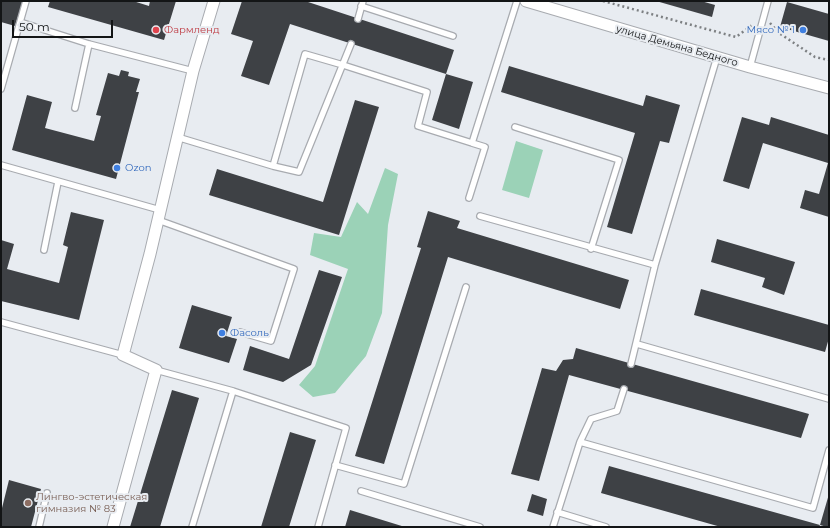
<!DOCTYPE html>
<meta charset="utf-8">
<style>
body{margin:0}
#map{position:relative;width:830px;height:528px;overflow:hidden;background:#e8ecf1;font-family:Montserrat,sans-serif}
canvas{display:block}
.frame{position:absolute;inset:0;border:2px solid #131516;pointer-events:none}
.scale{position:absolute;left:12px;top:20px;width:101px;height:18px;box-sizing:border-box;border:2px solid #131516;border-top:0;padding-left:5px;font-size:12px;line-height:14px;white-space:nowrap;color:#131516;-webkit-text-stroke:3px #e8ecf1;paint-order:stroke}
</style>
<div id="map">
<canvas width="830" height="528"></canvas>
<div class="frame"></div>
<div class="scale">50 m</div>
</div>
<script>
const ctx = document.querySelector('canvas').getContext('2d');
ctx.lineJoin = 'round';
function fillPath(path, color) {
  ctx.fillStyle = color;
  ctx.fill(path, 'evenodd');
}
function shape(rows) {
  const path = new Path2D();
  for (const r of rows) {
    path.moveTo(r[0], r[1]);
    for (let i = 2; i < r.length; i += 2) path.lineTo(r[i], r[i + 1]);
  }
  return path;
}
function strokePath(path, color, width, dash) {
  ctx.strokeStyle = color;
  ctx.lineWidth = width;
  ctx.lineCap = dash ? 'butt' : 'round';
  ctx.setLineDash(dash || []);
  ctx.stroke(path);
}
function drawText(font, color, halo, rows, align = 'center') {
  ctx.font = font + ' Montserrat,sans-serif';
  ctx.lineWidth = 4;
  ctx.setLineDash([]);
  ctx.textBaseline = 'middle';
  ctx.strokeStyle = halo;
  ctx.fillStyle = color;
  for (const [text, x, y, turn = 0] of rows) {
    ctx.save();
    ctx.translate(x, y);
    ctx.rotate((+turn || 0) * Math.PI / 180);
    ctx.textAlign = isNaN(turn) ? turn : align;
    if (halo) ctx.strokeText(text, 0, 0);
    ctx.fillText(text, 0, 0);
    ctx.restore();
  }
}
fillPath(shape([
 [516,141,543,150,529,198,502,190],
 [385,168,398,174,388,225,382,313,366,356,335,393,313,397,299,385,315,366,348,269,310,255,314,233,341,237,357,202,368,214]
]), '#9bd2b7');
fillPath(shape([
 [1,1,23,1,15,26,1,22],
 [50,1,133,1,149,6,150,1,176,1,164,40,48,7],
 [242,1,305,1,454,50,446,74,290,24,269,85,241,76,253,41,231,34],
 [656,1,701,1,715,5,712,17],
 [787,2,829,14,829,41,780,27],
 [509,66,643,106,646,95,680,105,669,143,660,141,632,234,607,227,635,133,501,92],
 [121,70,129,72,128,76,140,79,136,92,139,92,116,179,12,150,27,95,52,102,45,128,94,141,101,116,96,115,108,73,119,76],
 [446,74,473,82,459,129,432,120],
 [355,100,379,107,339,235,209,195,217,169,323,202],
 [742,117,769,125,771,117,829,135,829,217,800,208,805,190,819,194,828,163,763,143,749,189,723,181],
 [428,211,460,221,457,228,629,280,620,309,448,257,384,464,355,456,421,248,417,247],
 [71,212,104,220,79,320,1,301,1,240,14,244,7,269,59,283,68,247,63,245],
 [717,239,795,262,784,295,762,287,765,278,711,262],
 [319,270,342,277,311,365,283,382,243,370,250,346,289,359],
 [701,289,829,325,829,338,825,352,694,315],
 [192,305,232,317,226,336,237,339,229,363,179,348],
 [576,348,809,414,801,438,569,375,539,481,511,474,542,368,556,371,563,360,573,359],
 [172,390,199,398,160,527,130,527],
 [290,432,316,440,289,527,261,527],
 [609,466,820,525,819,527,721,527,601,493],
 [9,480,41,489,31,527,1,527,1,512],
 [532,494,547,499,543,516,527,511],
 [829,494,829,527,827,527,820,525],
 [350,510,405,527,345,527]
]), '#3e4145');
const service = shape([
 [361,6,453,36],
 [358,19,363,1],
 [20,22,26,1],
 [750,67,768,1],
 [1,89,20,22,89,44,193,71],
 [75,108,89,44],
 [515,127,619,160,591,249],
 [177,137,273,166,299,172,351,44],
 [1,165,160,210],
 [273,166,305,54,343,65,427,92,418,126,472,143,517,1],
 [469,198,485,147,472,143],
 [480,216,655,265],
 [158,220,294,269,271,341,240,332],
 [44,250,58,182],
 [1,322,123,355],
 [637,344,829,399],
 [631,364,655,265,717,57],
 [156,370,233,391,346,428,318,527],
 [580,442,813,508,829,450],
 [335,465,404,484,466,287],
 [361,491,480,527],
 [557,512,606,527],
 [39,527,47,493],
 [192,527,233,391],
 [553,527,580,442,591,419,617,411,624,389]
]);
const minor = shape([
 [526,1,750,67,829,88],
 [113,527,156,370,123,355,150,254,193,71,214,1]
]);
strokePath(service, '#a8abb0', 8);
strokePath(minor, '#a8abb0', 13);
strokePath(shape([
 [603,1,736,37,752,25],
 [770,23,779,33,815,57,829,60]
]), '#7d8083', 2.5, [2, 3]);
strokePath(service, '#fff', 5.5);
strokePath(minor, '#fff', 11);
for (const [x, y, r, color] of [
 [156,30,4,"#e0444e"],
 [803,30,4,"#3f7fe0"],
 [117,168,4,"#3f7fe0"],
 [222,333,4,"#3f7fe0"],
 [28,503,4,"#8d6e63"]
]) {
  const dot = new Path2D();
  dot.arc(x, y, r, 0, 2 * Math.PI);
  ctx.fillStyle = color;
  ctx.fill(dot);
  strokePath(dot, '#e8ecf1', 1.5);
}
drawText('10px', '#be3a42', '#e8ecf1', [
 ["Фармленд",164,30]
], 'left');
drawText('10px', '#366cbe', '#e8ecf1', [
 ["Мясо № 1",795,30,"right"],
 ["Ozon",125,168],
 ["Фасоль",230,333]
], 'left');
drawText('10px', '#131516', '#e8ecf1', [
 ["улица Демьяна Бедного",677,46,16]
]);
drawText('10px', '#785e54', '#e8ecf1', [
 ["Лингво-эстетическая",36,497],
 ["гимназия № 83",36,509]
], 'left');
</script>
